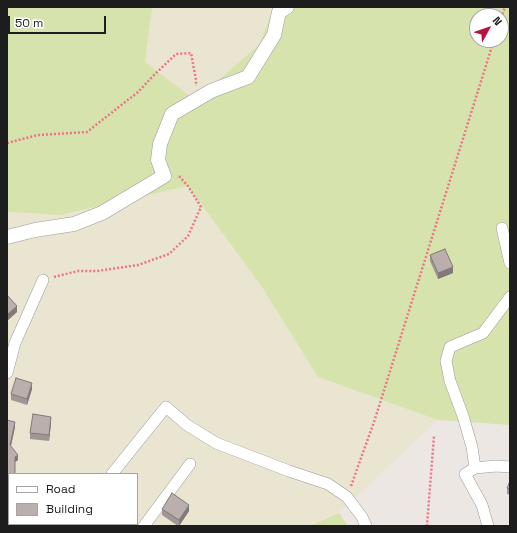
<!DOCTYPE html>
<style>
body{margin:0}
#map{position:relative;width:517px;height:533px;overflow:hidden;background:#ede7e3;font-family:"Space Grotesk",sans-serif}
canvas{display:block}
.frame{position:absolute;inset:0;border:8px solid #1d1d1d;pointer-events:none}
.legend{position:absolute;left:8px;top:473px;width:130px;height:52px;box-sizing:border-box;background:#fff;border:1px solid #a5a5a5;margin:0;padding:5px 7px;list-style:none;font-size:12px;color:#1d1d1d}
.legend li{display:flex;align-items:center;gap:8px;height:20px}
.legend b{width:20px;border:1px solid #a5a5a5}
.north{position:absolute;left:469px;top:8px;width:40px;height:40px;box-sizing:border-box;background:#fff;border:1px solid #a5a5a5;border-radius:50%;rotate:50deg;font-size:11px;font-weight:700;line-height:16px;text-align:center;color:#1d1d1d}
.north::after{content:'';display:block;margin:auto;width:14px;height:18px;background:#b8113f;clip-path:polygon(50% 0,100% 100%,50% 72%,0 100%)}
.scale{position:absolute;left:8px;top:16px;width:98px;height:18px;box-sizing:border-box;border:2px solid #1d1d1d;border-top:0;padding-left:5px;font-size:12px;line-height:14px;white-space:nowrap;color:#1d1d1d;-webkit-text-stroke:3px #fff;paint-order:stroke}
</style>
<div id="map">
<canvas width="517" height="533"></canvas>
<div class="frame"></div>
<ul class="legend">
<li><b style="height:5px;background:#fff"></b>Road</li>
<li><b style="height:11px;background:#baafad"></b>Building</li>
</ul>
<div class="north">N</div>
<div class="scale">50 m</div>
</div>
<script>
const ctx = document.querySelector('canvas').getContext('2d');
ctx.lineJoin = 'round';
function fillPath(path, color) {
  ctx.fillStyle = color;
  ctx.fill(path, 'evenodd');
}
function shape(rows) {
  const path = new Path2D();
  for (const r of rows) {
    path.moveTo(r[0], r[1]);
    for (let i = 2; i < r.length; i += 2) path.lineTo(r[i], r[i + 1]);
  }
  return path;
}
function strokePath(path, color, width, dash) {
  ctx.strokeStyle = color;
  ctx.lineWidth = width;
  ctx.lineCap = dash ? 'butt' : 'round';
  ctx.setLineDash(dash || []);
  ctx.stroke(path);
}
fillPath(shape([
 [154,7,275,7,259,45,195,101,145,62,152,9],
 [188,186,262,287,318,377,438,420,339,513,310,526,7,526,7,212,60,215],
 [9,474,137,474,137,524,9,524]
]), '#eae5d0');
fillPath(shape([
 [7,7,154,7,152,9,145,62,195,100,259,45,274,7,510,7,510,425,438,420,318,377,262,287,188,186,60,215,7,212],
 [477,16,501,16,501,40,477,40],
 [339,513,348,526,310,526]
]), '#d7e3ad');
const minor = shape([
 [502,228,510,263],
 [7,373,15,343,43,280],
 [475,468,472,447,463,416,450,381,446,361,450,347,483,333,510,297],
 [112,474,144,434,166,407,187,425,216,443,289,471,328,484,347,497,362,517,366,526],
 [7,512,9,512],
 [77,524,78,526],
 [144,526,190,464],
 [488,526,482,505,465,474,475,468,496,466,510,467]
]);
const tertiary = shape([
 [7,237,35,230,74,224,102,213,164,176,158,160,160,144,172,114,211,91,248,77,274,35,279,12,287,7]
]);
strokePath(minor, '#9a9a9a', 12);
strokePath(tertiary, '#9a9a9a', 15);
strokePath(shape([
 [501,18,505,7],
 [7,143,38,135,87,132,138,92,153,76,176,54,191,53,196,80,196,86],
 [54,277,78,271,97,271,138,265,169,254,188,236,201,207,188,186,179,176,177,176],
 [351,486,375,419,494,40],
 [428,526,427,525,434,436]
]), '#ed7489', 2.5, [2, 2]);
strokePath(minor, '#fff', 11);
strokePath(tertiary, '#fff', 14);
fillPath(shape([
 [430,255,453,273,438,279,430,261],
 [7,295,17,312,8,320,7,319],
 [32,389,27,405,11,400,11,394],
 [7,420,15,427,11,446,18,460,15,462,9,474,9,490,7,490],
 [51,423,49,441,30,439,30,433],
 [510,481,510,495,507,494,507,488],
 [162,509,189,511,179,526,178,526,162,515]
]), '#a09695');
fillPath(shape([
 [453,267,453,273,438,279,438,273],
 [17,306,17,312,8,320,8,314],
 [32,383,32,389,27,405,27,399],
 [51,417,51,423,49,441,49,435],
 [15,422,15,427,10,450,10,445],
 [18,455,18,460,15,462,15,457],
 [189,505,189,511,179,526,179,520]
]), '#827a79');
const building = shape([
 [445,249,453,267,438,273,430,255,445,249],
 [7,295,17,306,8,314,7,313,7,295],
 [16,378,32,383,27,399,11,394,16,378],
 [33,414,51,417,49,435,30,433,33,414],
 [7,420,15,422,10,445,18,455,15,457,15,474,9,474,9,485,7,485,7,420],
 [510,481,510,489,507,488,510,481],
 [172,493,189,505,179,520,162,509,172,493]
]);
fillPath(building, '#baafad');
strokePath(building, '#827a79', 1);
</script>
